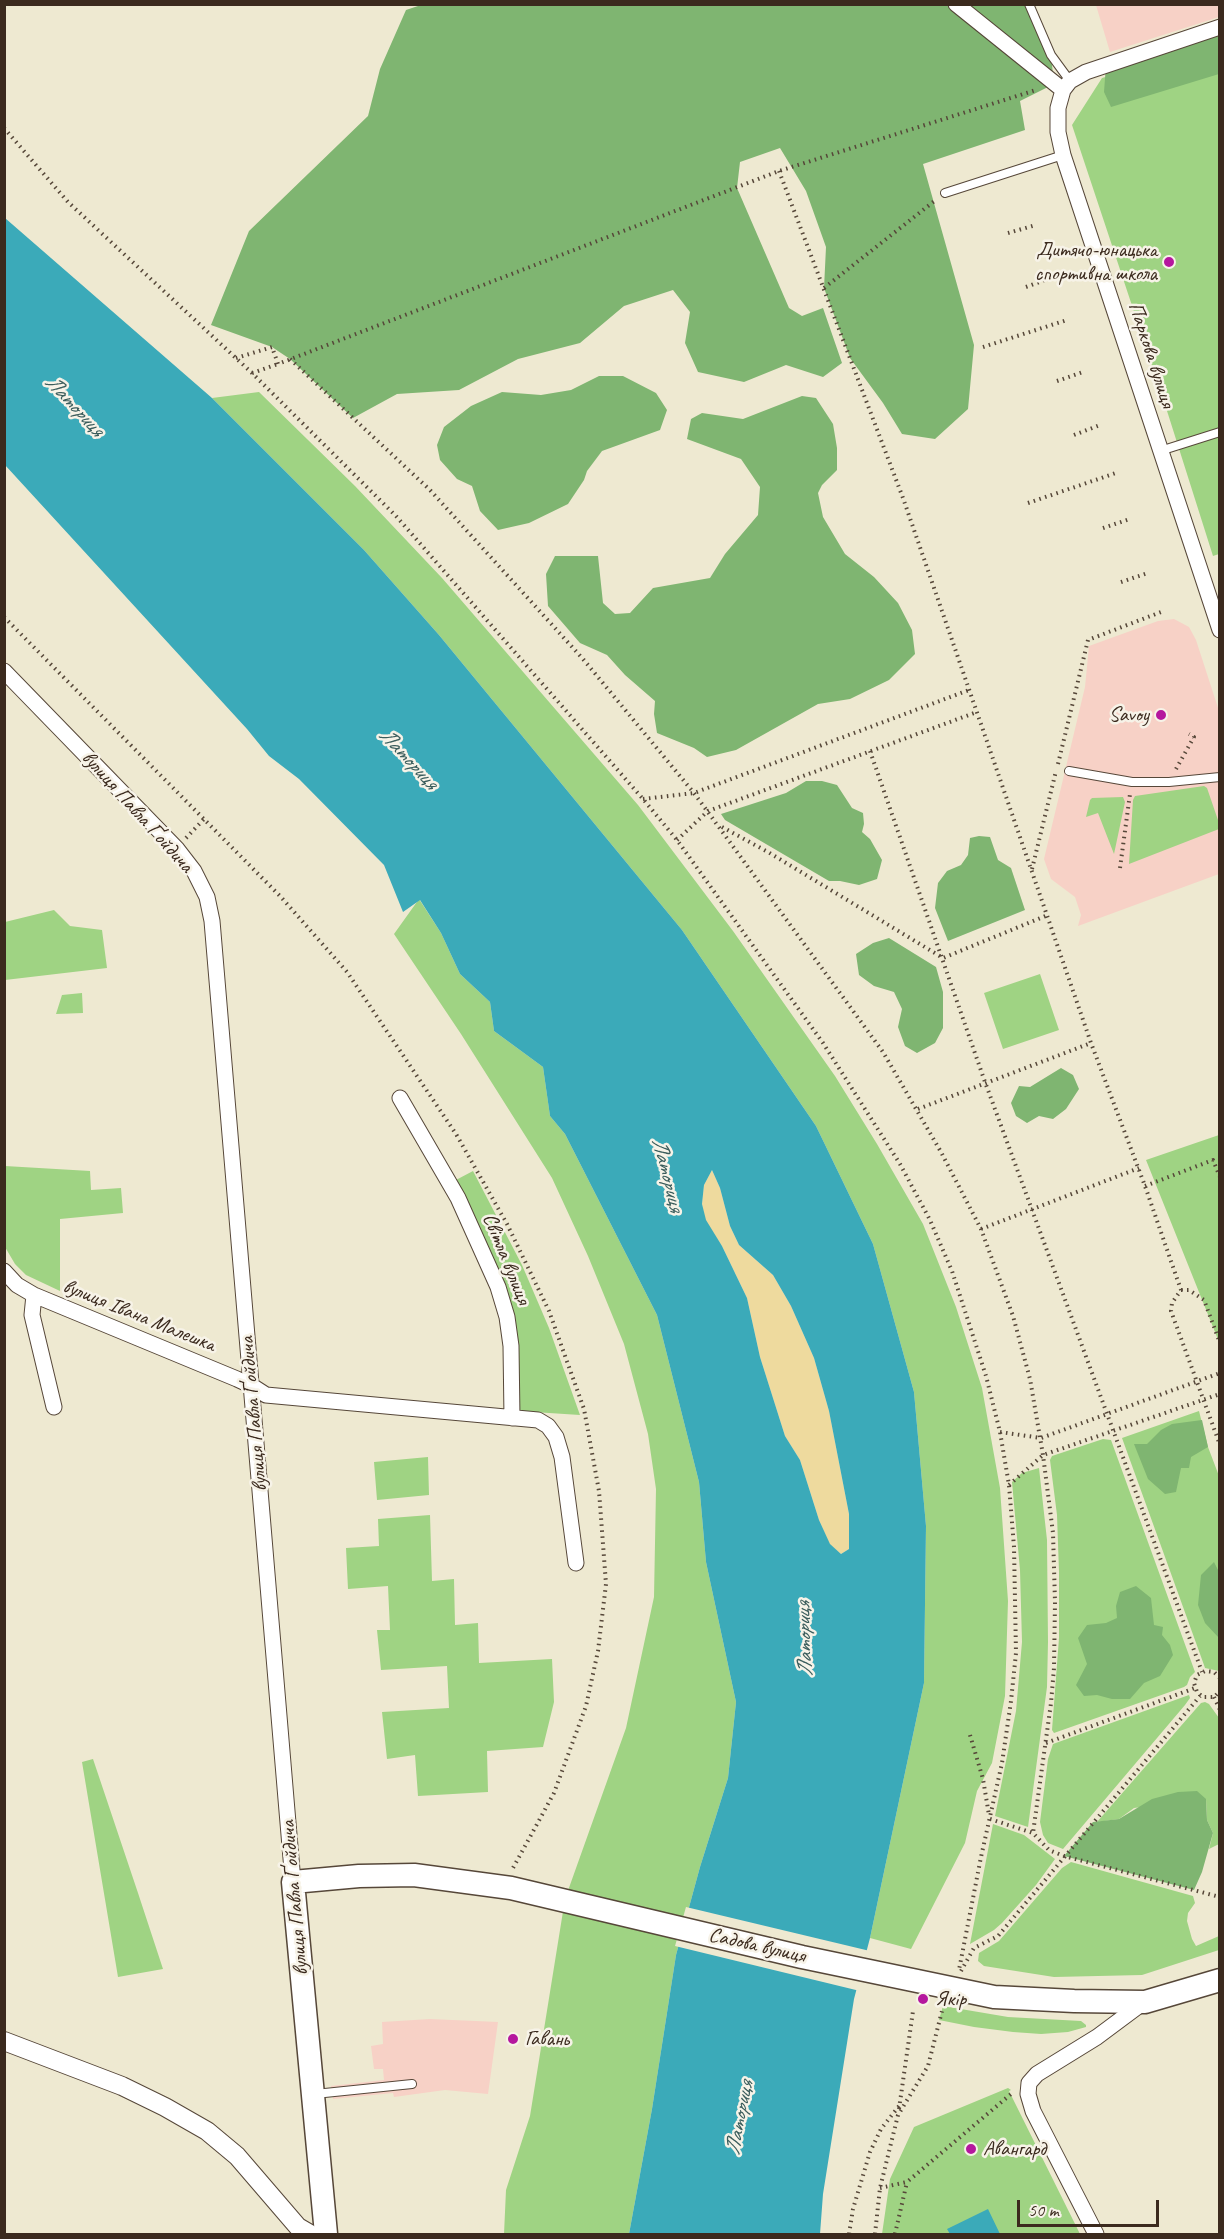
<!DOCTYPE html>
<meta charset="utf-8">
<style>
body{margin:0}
#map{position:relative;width:1224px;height:2239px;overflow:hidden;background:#eee9d1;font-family:Caveat,sans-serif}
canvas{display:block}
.frame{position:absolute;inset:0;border:6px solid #3b2a1e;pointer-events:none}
.scale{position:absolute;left:1017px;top:2200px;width:142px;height:27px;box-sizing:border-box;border:3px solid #3b2a1e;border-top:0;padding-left:8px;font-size:18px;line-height:21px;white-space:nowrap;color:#3b2a1e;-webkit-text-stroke:4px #f7f3e8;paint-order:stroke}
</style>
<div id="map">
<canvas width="1224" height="2239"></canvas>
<div class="frame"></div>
<div class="scale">50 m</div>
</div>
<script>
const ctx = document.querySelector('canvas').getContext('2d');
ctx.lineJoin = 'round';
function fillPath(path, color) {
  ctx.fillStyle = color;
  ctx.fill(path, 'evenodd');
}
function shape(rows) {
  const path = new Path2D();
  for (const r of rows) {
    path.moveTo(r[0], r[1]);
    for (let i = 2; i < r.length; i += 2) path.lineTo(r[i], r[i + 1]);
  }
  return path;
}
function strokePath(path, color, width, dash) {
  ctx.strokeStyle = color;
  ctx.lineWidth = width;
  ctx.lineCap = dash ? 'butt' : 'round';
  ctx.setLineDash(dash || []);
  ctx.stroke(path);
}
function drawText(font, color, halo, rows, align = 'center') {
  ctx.font = font + ' Caveat,sans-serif';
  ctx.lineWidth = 5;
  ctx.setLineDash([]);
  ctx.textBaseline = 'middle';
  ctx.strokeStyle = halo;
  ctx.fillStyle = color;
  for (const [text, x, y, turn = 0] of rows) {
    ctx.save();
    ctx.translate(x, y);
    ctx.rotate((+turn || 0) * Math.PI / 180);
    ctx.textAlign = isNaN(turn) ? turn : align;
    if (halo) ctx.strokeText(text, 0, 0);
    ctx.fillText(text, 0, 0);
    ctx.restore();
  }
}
fillPath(shape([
 [1096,5,1219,5,1219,17,1110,52],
 [1174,619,1189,627,1196,640,1219,711,1219,874,1078,926,1081,915,1075,897,1051,879,1044,859,1085,687,1089,646,1158,621],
 [430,2019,498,2022,488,2094,445,2090,394,2097,393,2093,333,2099,331,2086,384,2080,383,2069,374,2069,371,2046,383,2044,382,2022]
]), '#f7d1c6');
fillPath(shape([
 [1219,43,1219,554,1213,556,1168,414,1072,125,1102,78],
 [259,392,355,486,442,578,638,805,733,931,835,1076,877,1144,923,1224,956,1307,982,1388,1000,1488,1008,1601,1005,1696,992,1763,977,1791,965,1843,911,1949,870,1938,924,1683,926,1526,914,1392,873,1244,816,1126,682,930,439,635,364,550,212,398],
 [1204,786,1207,788,1219,823,1219,829,1129,864,1133,800,1135,796],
 [1123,797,1125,802,1114,854,1098,813,1086,817,1090,800,1092,798],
 [419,899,441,933,460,974,490,1002,494,1031,543,1067,550,1116,565,1134,657,1315,699,1482,706,1562,736,1702,728,1778,700,1867,676,1955,652,2109,629,2234,504,2234,506,2190,530,2116,565,1899,626,1728,654,1597,656,1489,648,1434,624,1344,588,1256,552,1178,461,1034,394,934],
 [54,910,70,926,102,930,107,968,5,980,5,922],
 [1040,974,1059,1030,1003,1049,984,993],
 [82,993,83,1013,56,1014,62,995],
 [1219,1135,1219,1342,1146,1160],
 [5,1166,90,1171,91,1190,121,1188,123,1213,60,1219,60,1291,26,1275,15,1264,5,1247],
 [473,1171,522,1265,549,1328,580,1415,518,1411,512,1317,454,1181],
 [1199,1411,1208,1447,1219,1476,1219,1671,1205,1668,1204,1665,1122,1438],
 [1103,1439,1111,1440,1195,1672,1190,1677,1187,1685,1184,1687,1054,1733,1052,1730,1059,1638,1059,1572,1057,1515,1050,1460,1052,1456],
 [428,1457,429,1495,377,1500,374,1462],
 [1039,1468,1047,1540,1048,1642,1047,1687,1028,1827,995,1816,1016,1711,1022,1642,1020,1570,1012,1482,1022,1473],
 [430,1515,432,1581,454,1579,455,1625,478,1623,479,1663,552,1659,554,1702,543,1747,487,1751,488,1792,418,1796,415,1755,387,1759,382,1712,449,1708,447,1666,381,1670,377,1630,390,1630,388,1586,348,1589,346,1548,379,1546,378,1519],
 [1189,1695,1190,1698,1185,1705,1063,1849,1048,1843,1043,1835,1040,1822,1048,1759,1053,1744],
 [1205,1702,1209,1704,1219,1718,1219,1844,1209,1849,1213,1833,1207,1820,1206,1799,1134,1808,1119,1819,1097,1822,1201,1703],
 [93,1759,138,1893,163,1969,118,1977,82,1762],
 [993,1824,1024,1835,1055,1859,1036,1885,1002,1923,994,1930,970,1944],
 [1071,1862,1193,1896,1195,1903,1188,1913,1187,1921,1192,1939,1196,1946,1219,1936,1219,1950,1142,1975,1054,1977,984,1966,978,1961,979,1953,999,1941,1062,1868],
 [943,2006,1008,2017,1081,2021,1086,2025,1086,2027,1068,2032,1041,2034,1013,2032,974,2027,939,2020],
 [1008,2088,1011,2090,1009,2091,1080,2234,882,2234,890,2179,914,2127]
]), '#9fd383');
fillPath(shape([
 [421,5,1026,5,1051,55,1054,84,1020,101,1025,130,923,164,974,345,968,409,935,439,902,434,883,403,850,358,824,288,826,247,806,191,780,148,740,162,737,188,789,308,802,316,823,308,842,363,823,377,786,365,744,382,698,372,685,343,690,312,673,290,624,306,580,343,518,359,459,390,397,394,353,418,290,359,272,347,211,325,249,231,368,116,380,69,406,10],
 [1219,27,1219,74,1111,107,1104,92,1106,65],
 [599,376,623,376,656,393,667,410,660,430,602,451,587,471,584,480,568,504,529,523,498,530,480,511,472,486,457,479,440,460,437,445,444,427,471,406,502,392,541,395,571,390],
 [802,396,816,398,833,424,837,448,837,470,822,485,818,493,823,517,845,554,874,577,898,603,912,630,915,654,889,680,850,699,818,704,736,750,707,757,694,748,657,733,654,714,655,701,625,675,607,655,580,643,548,606,546,574,555,556,598,556,603,603,615,614,630,613,653,588,710,578,725,554,758,515,760,487,741,459,687,439,691,419,702,413,743,419],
 [806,781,822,781,837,785,852,808,863,813,864,824,862,832,870,839,882,860,877,879,859,885,840,881,829,881,725,820,721,814,786,793],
 [979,836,990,837,998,860,1011,868,1025,910,948,941,935,908,938,883,947,871,961,865,968,855,970,838],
 [889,938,936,967,943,992,943,1028,935,1043,917,1053,905,1046,898,1027,902,1009,894,992,874,986,859,975,856,954,873,943],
 [1061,1068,1073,1075,1079,1089,1066,1109,1053,1119,1039,1116,1027,1123,1016,1116,1011,1103,1019,1086,1030,1087],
 [1202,1420,1208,1447,1191,1457,1189,1468,1181,1468,1176,1492,1165,1494,1148,1479,1134,1444,1147,1444,1161,1430,1172,1424],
 [1214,1562,1219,1572,1219,1638,1205,1623,1198,1605,1201,1575],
 [1136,1586,1151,1598,1154,1625,1163,1627,1162,1635,1170,1645,1173,1655,1160,1676,1144,1683,1130,1699,1112,1699,1097,1695,1084,1696,1076,1685,1087,1664,1078,1638,1087,1625,1106,1623,1117,1618,1116,1606,1120,1592],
 [1197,1791,1206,1799,1207,1820,1213,1833,1202,1872,1194,1890,1064,1856,1093,1822,1119,1819,1152,1799,1178,1792]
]), '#7fb571');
fillPath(shape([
 [712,1170,720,1188,730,1226,739,1245,773,1275,791,1306,814,1358,829,1411,849,1514,849,1549,841,1554,830,1545,819,1520,800,1460,785,1436,760,1357,747,1298,722,1246,705,1220,702,1204,704,1185]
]), '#eeda9e');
fillPath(shape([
 [5,218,212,398,364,550,439,635,682,930,816,1126,873,1244,914,1392,926,1526,924,1683,870,1938,854,1999,823,2194,820,2234,629,2234,652,2109,676,1955,700,1867,728,1778,736,1702,706,1562,699,1482,657,1315,565,1134,550,1116,543,1067,494,1031,490,1002,460,974,441,933,420,900,403,912,384,865,299,779,269,756,247,729,5,465],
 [712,1170,720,1188,730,1226,739,1245,773,1275,791,1306,814,1358,829,1411,849,1514,849,1549,841,1554,830,1544,819,1520,800,1460,785,1436,760,1357,747,1298,722,1246,706,1220,702,1204,704,1185],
 [988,2209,1000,2234,950,2234,947,2229]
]), '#3baab9');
fillPath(shape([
 [686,1907,870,1951,860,1991,675,1946]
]), '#eee9d1');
const service = shape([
 [1029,4,1051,55,1070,81],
 [945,193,1063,155],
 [1160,451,1220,432],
 [1069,771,1132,782,1169,782,1220,777],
 [315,2094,412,2084]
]);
const minor = shape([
 [956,4,1063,90],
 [1220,27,1086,72,1070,81,1063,90,1058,108,1058,132,1063,155,1220,630],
 [4,671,177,849,194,871,207,897,212,921,293,1882],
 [400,1098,458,1198,498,1287,507,1317,511,1346,512,1418],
 [4,1271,17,1285,34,1295,237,1379,252,1386,266,1395,538,1420,548,1426,556,1437,562,1457,576,1563],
 [34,1295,32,1315,54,1407],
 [1096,2234,1033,2111,1028,2094,1029,2083,1037,2074,1097,2037,1144,2002]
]);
const tertiary = shape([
 [4,2041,122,2086,165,2107,207,2131,237,2156,298,2227,310,2234]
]);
const primary = shape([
 [326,2234,293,1882,359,1876,414,1875,511,1888,802,1957,994,1997,1074,2001,1145,2002,1220,1980]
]);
strokePath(service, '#564739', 10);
strokePath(minor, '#564739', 17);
strokePath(tertiary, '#564739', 20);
strokePath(primary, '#564739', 25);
strokePath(shape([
 [4,128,68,202,252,373,396,516,643,799,677,840,823,1043,900,1164,930,1220,952,1271,986,1376,1000,1432,1009,1485,1014,1547,1016,1653,1011,1701,1002,1763,981,1857,959,1970],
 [779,171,903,498,1091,1043,1145,1186,1181,1290,1172,1303,1171,1311,1220,1445],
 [1008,233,1036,225],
 [1026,287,1053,277],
 [824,288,937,199],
 [983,347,1067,320],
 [236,358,272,347,278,364,779,171,1036,90],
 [290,359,430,490,583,659,694,793,883,1052,941,1152,981,1229,1013,1316,1030,1379,1043,1455,1053,1533,1055,1602,1054,1668,1051,1703,1033,1833],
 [252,373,278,364],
 [1057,381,1083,372],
 [1074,435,1100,425],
 [1028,503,1116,473],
 [1103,528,1130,519],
 [1121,582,1148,573],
 [4,617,280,896,347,972,456,1134,507,1224,549,1311,584,1409,599,1491,606,1584,598,1651,586,1706,554,1793,513,1868],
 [870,751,985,1082,1202,1672],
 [1058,764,1088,640,1161,612],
 [1176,769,1194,737,1189,734],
 [643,799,694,793,969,690],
 [722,827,768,852,943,958,1048,915],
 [186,838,204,819],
 [677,840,708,811,977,712],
 [1120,868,1130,794],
 [1032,869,1056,771],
 [918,1109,1091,1043],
 [1145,1186,1213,1160,1220,1177],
 [981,1229,1139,1168],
 [1181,1290,1189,1290,1204,1300,1220,1343],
 [1000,1432,1041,1438,1220,1373],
 [1009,1485,1043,1455,1220,1394],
 [1220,1678,1214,1672,1205,1671,1197,1675,1194,1683,1197,1692,1203,1697,1214,1697,1220,1691],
 [1214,1697,1220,1710],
 [970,1735,983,1779,989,1815],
 [1046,1743,1195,1688],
 [990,1819,1033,1833,1049,1850,1064,1856,1220,1897],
 [961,1971,974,1948,998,1936,1200,1696],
 [899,2109,913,2011],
 [880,2188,907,2182,1011,2094],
 [849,2234,853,2209,870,2152,881,2129,899,2106],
 [875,2234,880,2188,898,2115,928,2066,943,2007],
 [895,2234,907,2182]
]), '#564739', 4, [1.5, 4.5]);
strokePath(service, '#fff', 8);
strokePath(minor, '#fff', 15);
strokePath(tertiary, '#fff', 18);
strokePath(primary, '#fff', 22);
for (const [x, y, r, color] of [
 [1169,262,6,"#b5179e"],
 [1161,715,6,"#b5179e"],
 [923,1999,6,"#b5179e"],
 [513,2039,6,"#b5179e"],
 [971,2149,6,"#b5179e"]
]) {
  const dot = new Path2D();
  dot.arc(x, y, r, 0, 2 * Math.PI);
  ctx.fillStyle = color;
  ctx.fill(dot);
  strokePath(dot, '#f7f3e8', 2);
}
drawText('21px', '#3b2a1e', '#f7f3e8', [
 ["Дитячо-юнацька",1157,250,"right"],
 ["спортивна школа",1157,274,"right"],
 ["Savoy",1149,715,"right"],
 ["Якір",935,1999],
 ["Гавань",525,2039],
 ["Авангард",983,2149]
], 'left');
drawText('21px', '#3b2a1e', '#f7f3e8', [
 ["Паркова вулиця",1151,355,72],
 ["вулиця Павла Ґойдича",137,812,48],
 ["Світла вулиця",506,1259,68],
 ["вулиця Івана Малешка",139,1316,22],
 ["вулиця Павла Ґойдича",254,1414,-95],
 ["вулиця Павла Ґойдича",295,1898,-95],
 ["Садова вулиця",757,1946,13]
]);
drawText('italic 22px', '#3b5d5c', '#f7f3e8', [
 ["Латориця",74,406,47],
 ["Латориця",408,759,47],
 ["Латориця",667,1175,76],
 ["Латориця",805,1639,-92],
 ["Латориця",740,2118,-79]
]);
</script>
